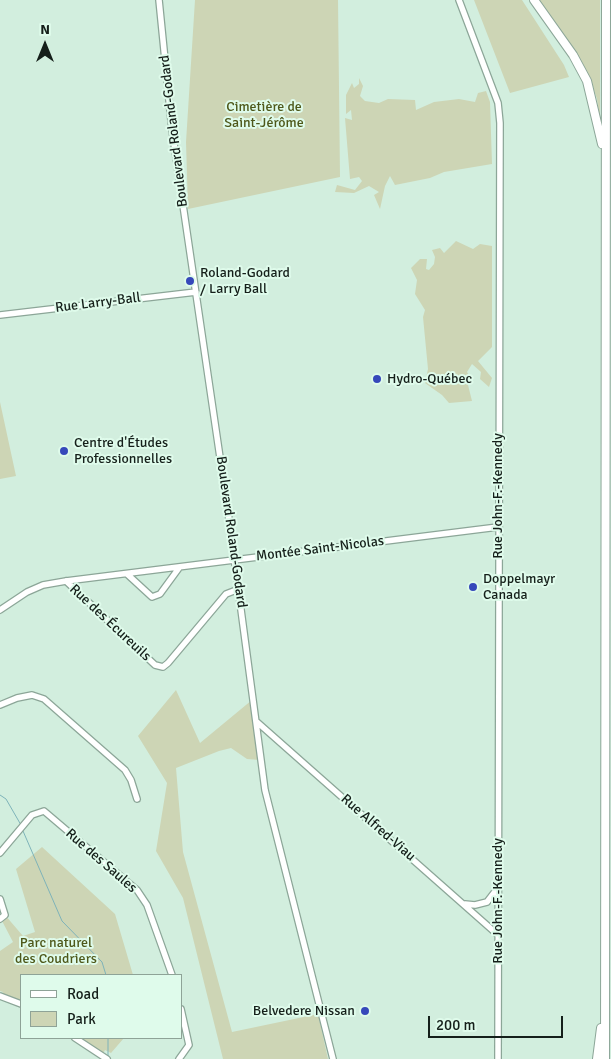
<!DOCTYPE html>
<meta charset="utf-8">
<style>
body{margin:0}
#map{position:relative;width:611px;height:1059px;overflow:hidden;background:#d2eede;font-family:Signika,sans-serif}
canvas{display:block}
.legend{position:absolute;left:20px;top:974px;width:162px;height:65px;box-sizing:border-box;background:#dffbeb;border:1px solid #8ea397;margin:0;padding:6px 9px;list-style:none;font-size:15px;color:#151f1a}
.legend li{display:flex;align-items:center;gap:10px;height:25px}
.legend b{width:25px;border:1px solid #8ea397}
.north{position:absolute;left:20px;top:20px;width:50px;height:50px;-webkit-text-stroke:4px #dffbeb;paint-order:stroke;rotate:0deg;font-size:14px;font-weight:700;line-height:20px;text-align:center;color:#151f1a}
.north::after{content:'';display:block;margin:auto;width:18px;height:22px;background:#151f1a;clip-path:polygon(50% 0,100% 100%,50% 72%,0 100%)}
.scale{position:absolute;left:428px;top:1016px;width:135px;height:22px;box-sizing:border-box;border:2px solid #151f1a;border-top:0;padding-left:6px;font-size:15px;line-height:18px;white-space:nowrap;color:#151f1a;-webkit-text-stroke:4px #dffbeb;paint-order:stroke}
</style>
<div id="map">
<canvas width="611" height="1059"></canvas>
<ul class="legend">
<li><b style="height:6px;background:#fff"></b>Road</li>
<li><b style="height:14px;background:#cdd5b5"></b>Park</li>
</ul>
<div class="north">N</div>
<div class="scale">200 m</div>
</div>
<script>
const ctx = document.querySelector('canvas').getContext('2d');
ctx.lineJoin = 'round';
function fillPath(path, color) {
  ctx.fillStyle = color;
  ctx.fill(path, 'evenodd');
}
function shape(rows) {
  const path = new Path2D();
  for (const r of rows) {
    path.moveTo(r[0], r[1]);
    for (let i = 2; i < r.length; i += 2) path.lineTo(r[i], r[i + 1]);
  }
  return path;
}
function strokePath(path, color, width, dash) {
  ctx.strokeStyle = color;
  ctx.lineWidth = width;
  ctx.lineCap = dash ? 'butt' : 'round';
  ctx.setLineDash(dash || []);
  ctx.stroke(path);
}
function drawText(font, color, halo, rows, align = 'center') {
  ctx.font = font + ' Signika,sans-serif';
  ctx.lineWidth = 4;
  ctx.setLineDash([]);
  ctx.textBaseline = 'middle';
  ctx.strokeStyle = halo;
  ctx.fillStyle = color;
  for (const [text, x, y, turn = 0] of rows) {
    ctx.save();
    ctx.translate(x, y);
    ctx.rotate((+turn || 0) * Math.PI / 180);
    ctx.textAlign = isNaN(turn) ? turn : align;
    if (halo) ctx.strokeText(text, 0, 0);
    ctx.fillText(text, 0, 0);
    ctx.restore();
  }
}
fillPath(shape([
 [195,0,338,0,340,177,188,209,186,142],
 [474,0,522,0,564,65,569,77,510,93],
 [538,0,600,0,600,121,597,99,590,78],
 [359,78,363,86,360,96,365,101,379,103,388,99,415,100,416,110,434,102,459,99,475,102,478,93,486,91,490,102,492,164,444,172,430,178,395,185,390,176,385,186,380,209,374,195,379,192,369,186,354,193,335,192,337,185,355,190,362,181,359,177,350,179,345,118,352,120,351,110,346,114,346,95,352,83,354,88,359,84],
 [456,241,473,249,480,244,492,246,492,347,478,361,492,378,489,387,480,379,481,372,472,364,467,372,470,377,468,385,472,401,449,403,442,395,425,383,428,369,423,317,425,310,415,294,417,280,411,268,420,259,427,259,426,269,429,270,434,264,435,257,432,250,440,248,444,253],
 [0,402,16,476,0,479],
 [176,690,200,743,252,700,260,760,247,759,231,748,219,751,176,768,183,852,232,1032,318,1014,328,1059,223,1059,183,898,156,851,167,783,138,736],
 [42,847,115,914,133,975,21,975,21,1004,2,997,3,992,0,991,0,951,13,942,1,919,5,915,23,936,35,932,16,869],
 [75,1038,124,1038,111,1053,105,1050,102,1056]
]), '#cdd5b5');
strokePath(shape([
 [0,795,6,799,21,825],
 [23,831,62,921,102,962,106,975],
 [108,1057,108,1038]
]), '#7eb3b9', 1);
const minor = shape([
 [159,0,172,130,228,512,265,790,333,1059],
 [459,0,498,103,500,123,498,1059],
 [0,315,196,292],
 [127,574,152,597,160,594,179,568],
 [66,581,155,665,163,667,168,663,226,594,239,589],
 [0,610,27,592,43,585,66,581,498,527],
 [0,705,17,698,32,695,44,699,125,770,131,780,137,799],
 [257,722,498,935],
 [0,853,32,815,44,811,137,890,147,905,172,975],
 [0,899,5,915,0,919],
 [465,904,475,905,487,902,497,889],
 [0,996,21,1004],
 [75,1038,107,1059],
 [179,1059,189,1045,181,1009]
]);
const highway = shape([
 [534,0,573,55,587,81,602,144],
 [597,1059,601,1028],
 [605,1059,606,0]
]);
strokePath(minor, '#8ca698', 8);
strokePath(highway, '#8ca698', 10);
strokePath(minor, '#fff', 5.5);
strokePath(highway, '#fff', 8);
for (const [x, y, r, color] of [
 [190,281,5,"#3648ba"],
 [377,379,5,"#3648ba"],
 [64,451,5,"#3648ba"],
 [473,587,5,"#3648ba"],
 [365,1011,5,"#3648ba"]
]) {
  const dot = new Path2D();
  dot.arc(x, y, r, 0, 2 * Math.PI);
  ctx.fillStyle = color;
  ctx.fill(dot);
  strokePath(dot, '#dffbeb', 2);
}
drawText('14px', '#4e581a', '#dffbeb', [
 ["Cimetière de",264,107],
 ["Saint-Jérôme",264,123],
 ["Parc naturel",56,943],
 ["des Coudriers",56,959]
]);
drawText('14px', '#151f1a', '#dffbeb', [
 ["Boulevard Roland-Godard",174,131,-97],
 ["Rue Larry-Ball",98,303,-7],
 ["Rue John-F.-Kennedy",498,496,-90],
 ["Boulevard Roland-Godard",231,532,82],
 ["Montée Saint-Nicolas",320,549,-7],
 ["Rue des Écureuils",110,623,43],
 ["Rue Alfred-Viau",378,828,41],
 ["Rue des Saules",101,861,41],
 ["Rue John-F.-Kennedy",498,901,-90]
]);
drawText('14px', '#151f1a', '#dffbeb', [
 ["Roland-Godard",200,273],
 ["/ Larry Ball",200,289],
 ["Hydro-Québec",387,379],
 ["Centre d'Études",74,443],
 ["Professionnelles",74,459],
 ["Doppelmayr",483,579],
 ["Canada",483,595],
 ["Belvedere Nissan",355,1011,"right"]
], 'left');
</script>
